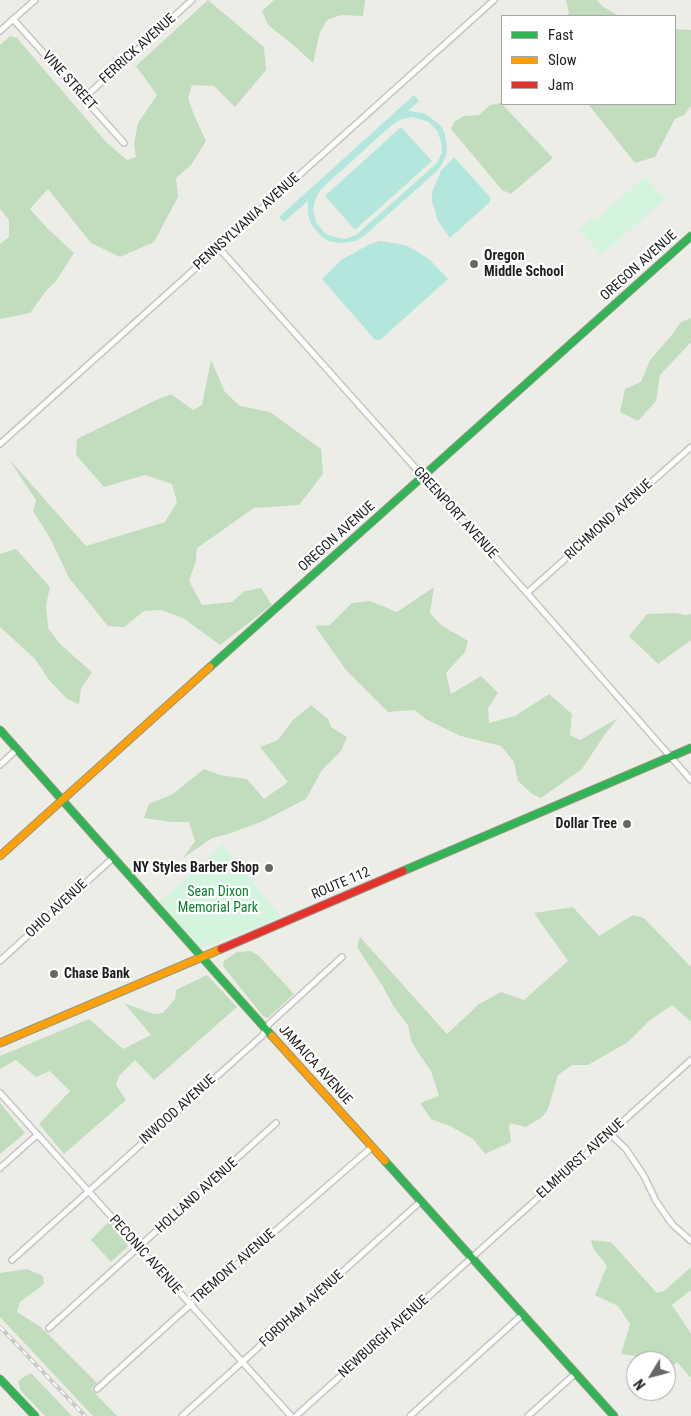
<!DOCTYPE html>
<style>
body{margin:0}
#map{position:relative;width:691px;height:1416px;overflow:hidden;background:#edede8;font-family:"Roboto Condensed",sans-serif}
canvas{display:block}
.legend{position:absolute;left:501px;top:15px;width:175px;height:90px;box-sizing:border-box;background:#fff;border:1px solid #a5a5a5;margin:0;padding:6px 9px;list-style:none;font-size:15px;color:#1f1f1f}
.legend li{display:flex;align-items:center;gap:10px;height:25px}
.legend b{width:25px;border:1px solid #a5a5a5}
.north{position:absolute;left:626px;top:1351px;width:50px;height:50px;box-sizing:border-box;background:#fff;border:1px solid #a5a5a5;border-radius:50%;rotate:233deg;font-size:14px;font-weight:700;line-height:20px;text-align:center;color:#1f1f1f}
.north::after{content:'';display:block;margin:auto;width:18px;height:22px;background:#676765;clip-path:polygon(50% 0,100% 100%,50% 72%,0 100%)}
</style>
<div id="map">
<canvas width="691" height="1416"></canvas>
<ul class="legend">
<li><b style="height:6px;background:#30b455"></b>Fast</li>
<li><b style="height:6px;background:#ff9f0a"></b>Slow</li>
<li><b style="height:6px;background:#e5322d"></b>Jam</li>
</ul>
<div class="north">N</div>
</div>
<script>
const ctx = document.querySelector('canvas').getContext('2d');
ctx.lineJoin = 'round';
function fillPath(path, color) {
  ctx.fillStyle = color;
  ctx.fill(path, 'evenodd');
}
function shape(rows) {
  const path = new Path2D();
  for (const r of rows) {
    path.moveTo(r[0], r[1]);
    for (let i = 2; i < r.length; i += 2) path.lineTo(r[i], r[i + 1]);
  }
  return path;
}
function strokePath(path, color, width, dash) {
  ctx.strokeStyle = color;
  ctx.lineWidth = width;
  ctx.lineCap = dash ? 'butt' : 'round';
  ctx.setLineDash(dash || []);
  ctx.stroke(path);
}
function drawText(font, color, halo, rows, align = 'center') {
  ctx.font = font + ' "Roboto Condensed",sans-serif';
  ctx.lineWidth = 4.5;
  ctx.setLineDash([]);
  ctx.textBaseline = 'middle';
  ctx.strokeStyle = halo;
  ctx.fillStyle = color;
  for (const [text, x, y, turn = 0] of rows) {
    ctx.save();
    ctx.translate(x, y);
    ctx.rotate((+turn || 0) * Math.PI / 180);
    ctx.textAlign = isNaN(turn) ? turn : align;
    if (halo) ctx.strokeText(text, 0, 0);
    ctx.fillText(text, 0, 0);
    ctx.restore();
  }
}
fillPath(shape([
 [208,0,264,47,266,70,235,107,214,86,192,85,188,98,194,115,206,141,191,165,176,178,178,197,154,242,120,257,91,243,48,189,30,209,47,228,74,253,56,281,45,292,30,313,0,319,0,244,9,237,9,220,0,209,0,45,10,36,17,38,107,143,127,160,136,157,134,143,138,123,157,95,136,66],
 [274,0,365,0,363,16,341,15,327,20,320,32,313,63,292,44,268,25,262,11],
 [566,0,597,0,602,6,619,16,567,16,569,13],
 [675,29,691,30,691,106,684,115,675,119,655,157,635,163,588,104,675,104],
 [501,103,553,158,511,194,502,190,451,129,454,122,464,116,479,115,490,105],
 [691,318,691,342,660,375,656,401,638,421,620,412,625,389,641,382,650,360,671,336,681,322],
 [211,360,225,392,240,406,270,412,321,449,323,474,299,505,254,508,197,548,196,561,189,581,202,605,232,602,245,591,261,588,272,605,220,645,183,618,161,610,144,611,124,627,108,626,69,578,50,538,33,511,36,500,8,458,86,546,165,522,177,502,172,484,145,475,104,487,76,455,77,439,154,401,171,394,193,410,202,405],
 [16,549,50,587,46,605,48,628,61,645,92,672,81,689,79,704,67,699,49,680,35,659,0,627,0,554],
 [434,587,430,613,441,625,468,641,465,652,446,673,451,694,481,676,498,693,488,708,489,723,515,716,549,694,572,714,570,735,580,740,618,718,605,734,582,769,541,798,532,794,518,781,514,762,501,746,461,736,427,720,415,710,388,712,346,670,315,626,330,625,352,603,370,601,397,612],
 [676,613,685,615,691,614,691,640,658,664,629,636,647,614],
 [311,705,328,719,331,727,347,737,341,751,322,770,306,799,261,822,228,834,212,838,183,858,195,841,189,822,171,822,144,818,149,804,173,794,204,769,220,775,247,779,264,799,288,782,260,747,278,740,293,720],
 [573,907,599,936,633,915,644,918,691,967,691,1022,672,1005,649,1021,628,1042,588,1065,572,1065,558,1075,548,1109,542,1117,526,1127,510,1123,509,1127,511,1142,485,1154,473,1139,450,1126,431,1119,420,1103,439,1096,431,1071,417,1051,411,1040,408,1025,394,1007,382,985,357,947,360,937,447,1034,479,1004,501,992,524,1000,568,961,534,913],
 [250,951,258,955,294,994,268,1018,263,1016,223,966,224,961,237,952],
 [207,975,237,1007,154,1080,135,1060,119,1076,116,1085,126,1100,64,1154,39,1124,70,1091,50,1071,36,1077,16,1060,0,1069,0,1056,89,1019,123,1049,151,1035,124,1003,153,1014,163,1013,175,999,176,990],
 [0,1103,25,1133,0,1154],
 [109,1221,128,1246,111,1262,91,1240],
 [591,1240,611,1242,657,1293,664,1291,691,1267,691,1290,672,1305,691,1334,691,1378,677,1362,666,1373,666,1361,647,1361,636,1356,621,1354,630,1324,618,1306,595,1295,607,1266,593,1248],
 [27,1269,43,1276,44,1284,20,1302,17,1312,41,1327,97,1383,91,1389,117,1416,93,1416,0,1317,0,1273],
 [31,1373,72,1416,45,1416,21,1391,18,1382,22,1378]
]), '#c1ddbd');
fillPath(shape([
 [645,176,665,199,602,255,579,230,592,218,595,221],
 [223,844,281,917,200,949,160,902]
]), '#d5f4dd');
fillPath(shape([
 [414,95,419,101,408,111,423,113,430,117,441,126,445,134,447,149,446,155,441,166,437,171,365,235,356,241,341,243,328,241,322,237,313,227,310,221,308,214,308,201,284,222,279,217],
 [413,117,429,122,438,132,442,146,442,152,437,163,356,235,345,239,339,238,328,235,324,232,316,222,313,211,315,200,321,189,393,124,402,119],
 [401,127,432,161,355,230,325,196],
 [454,157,490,197,490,202,450,238,438,221,432,201,432,192,441,171],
 [379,241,405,245,416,251,429,259,448,279,380,340,375,340,322,279,341,260,368,245]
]), '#b3e6dc');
const street = shape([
 [13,19,124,143],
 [0,31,35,0],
 [84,98,192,0],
 [218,247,527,593,691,780],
 [0,444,494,0],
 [527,593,691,447],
 [0,765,17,749],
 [0,961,114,857],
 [0,1093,291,1416],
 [609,1133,626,1149,644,1176,656,1201,672,1224,691,1241],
 [0,1168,37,1135],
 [12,1260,263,1035,269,1024,342,957],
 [49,1328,276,1123],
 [97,1389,190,1305,372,1147],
 [182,1416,421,1201],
 [296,1416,691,1060],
 [410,1416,523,1314],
 [528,1416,576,1373]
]);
const fast = shape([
 [210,667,691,236],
 [0,730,272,1036],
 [403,871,691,748],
 [385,1161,614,1416],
 [0,1379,35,1416]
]);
const slow = shape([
 [0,856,210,667],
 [272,1036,385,1161],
 [0,1043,221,949]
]);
const jam = shape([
 [221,949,403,871]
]);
strokePath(street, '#c6c6c4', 8);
strokePath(fast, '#90987f', 9);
strokePath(slow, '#90987f', 9);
strokePath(jam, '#90987f', 9);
strokePath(street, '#fcfcfc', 5);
strokePath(fast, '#30b455', 7);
strokePath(slow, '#ff9f0a', 7);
strokePath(jam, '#e5322d', 7);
const rail = shape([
 [0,1327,85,1416]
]);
strokePath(rail, '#cbcbca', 4);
strokePath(rail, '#fff', 2, [5.5]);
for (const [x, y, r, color] of [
 [474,264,5,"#676765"],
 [627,824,5,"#676765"],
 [269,868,5,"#676765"],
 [54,974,5,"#676765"]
]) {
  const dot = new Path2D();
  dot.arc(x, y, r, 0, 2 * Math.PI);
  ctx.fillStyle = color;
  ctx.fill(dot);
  strokePath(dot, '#fff', 2);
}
drawText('14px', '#1f1f1f', '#fff', [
 ["FERRICK AVENUE",138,49,-42],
 ["VINE STREET",69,81,48],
 ["PENNSYLVANIA AVENUE",247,222,-42],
 ["OREGON AVENUE",639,266,-42],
 ["GREENPORT AVENUE",455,513,48],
 ["RICHMOND AVENUE",609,520,-42],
 ["OREGON AVENUE",337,537,-42],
 ["ROUTE 112",341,884,-23],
 ["OHIO AVENUE",57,909,-43],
 ["JAMAICA AVENUE",315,1065,48],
 ["INWOOD AVENUE",178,1110,-42],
 ["ELMHURST AVENUE",581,1159,-42],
 ["HOLLAND AVENUE",197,1196,-42],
 ["PECONIC AVENUE",145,1255,48],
 ["TREMONT AVENUE",234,1267,-41],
 ["FORDHAM AVENUE",302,1309,-42],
 ["NEWBURGH AVENUE",384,1337,-42]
]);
drawText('bold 14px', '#1f1f1f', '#fff', [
 ["Oregon",484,256],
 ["Middle School",484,272],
 ["Dollar Tree",617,824,"right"],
 ["NY Styles Barber Shop",259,868,"right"],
 ["Chase Bank",64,974]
], 'left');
drawText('14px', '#0a8030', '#fff', [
 ["Sean Dixon",218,892],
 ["Memorial Park",218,908]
]);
</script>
